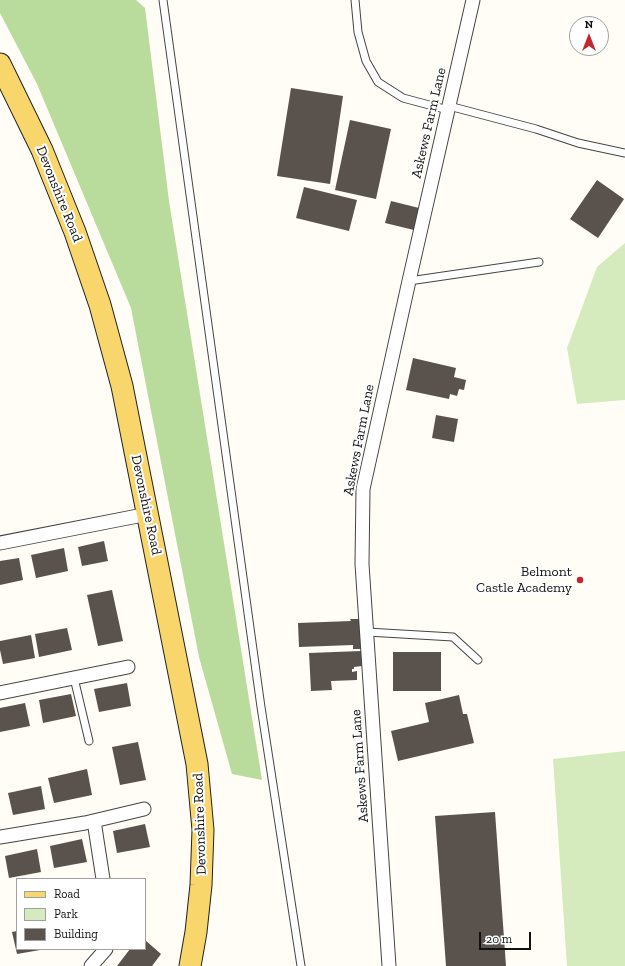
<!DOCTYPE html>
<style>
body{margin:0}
#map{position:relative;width:625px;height:966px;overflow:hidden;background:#fffdf5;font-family:"Zilla Slab",serif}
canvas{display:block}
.legend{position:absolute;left:16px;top:878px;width:130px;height:72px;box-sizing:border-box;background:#fff;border:1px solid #a0a0a0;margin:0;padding:5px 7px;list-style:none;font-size:12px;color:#111}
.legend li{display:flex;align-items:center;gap:8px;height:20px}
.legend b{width:20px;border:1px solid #a0a0a0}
.north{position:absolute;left:569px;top:16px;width:40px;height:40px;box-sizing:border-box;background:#fff;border:1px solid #a0a0a0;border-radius:50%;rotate:0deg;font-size:11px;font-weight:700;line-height:16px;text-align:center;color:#111}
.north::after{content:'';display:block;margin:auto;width:14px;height:18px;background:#c4262e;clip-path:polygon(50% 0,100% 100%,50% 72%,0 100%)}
.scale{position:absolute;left:479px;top:932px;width:52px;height:18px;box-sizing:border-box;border:2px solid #111;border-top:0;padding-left:5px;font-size:12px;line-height:14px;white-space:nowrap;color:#111;-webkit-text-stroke:3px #fff;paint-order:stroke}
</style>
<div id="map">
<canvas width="625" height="966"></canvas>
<ul class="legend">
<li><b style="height:5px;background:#f9d66b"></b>Road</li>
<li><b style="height:11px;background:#d5ebbd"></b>Park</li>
<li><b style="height:11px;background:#5a524d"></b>Building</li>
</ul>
<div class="north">N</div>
<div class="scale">20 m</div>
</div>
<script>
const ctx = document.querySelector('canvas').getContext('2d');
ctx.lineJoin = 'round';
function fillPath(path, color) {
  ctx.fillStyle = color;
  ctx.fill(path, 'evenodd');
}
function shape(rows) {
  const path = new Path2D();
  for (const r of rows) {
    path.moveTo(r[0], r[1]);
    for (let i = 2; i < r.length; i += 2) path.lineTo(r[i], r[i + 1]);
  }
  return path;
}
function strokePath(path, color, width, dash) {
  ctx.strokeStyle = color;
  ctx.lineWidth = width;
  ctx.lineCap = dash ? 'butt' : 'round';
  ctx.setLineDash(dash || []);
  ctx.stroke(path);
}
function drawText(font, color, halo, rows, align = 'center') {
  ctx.font = font + ' "Zilla Slab",serif';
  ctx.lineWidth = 4;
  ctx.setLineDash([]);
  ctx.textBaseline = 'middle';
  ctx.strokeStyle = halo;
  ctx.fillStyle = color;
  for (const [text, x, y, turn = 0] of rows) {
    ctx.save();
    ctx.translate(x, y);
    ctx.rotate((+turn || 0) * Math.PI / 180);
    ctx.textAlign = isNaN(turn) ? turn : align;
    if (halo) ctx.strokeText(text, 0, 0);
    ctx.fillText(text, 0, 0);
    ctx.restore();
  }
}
fillPath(shape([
 [625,243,625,400,577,404,567,348,597,267],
 [625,751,625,966,567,966,553,759]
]), '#d5ebbd');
fillPath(shape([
 [0,0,136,0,145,8,169,201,262,780,232,774,199,657,131,308,37,84,0,13]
]), '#b9dc9c');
fillPath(shape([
 [291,88,343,96,330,184,277,176],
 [350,120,391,129,376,199,335,190],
 [597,180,624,199,598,238,570,219],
 [304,187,357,200,349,231,296,218],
 [391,201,419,208,414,230,385,223],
 [413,358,456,368,454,377,466,380,464,390,459,389,457,396,450,394,449,399,406,390],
 [436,415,458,419,454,442,432,438],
 [104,541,108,561,82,566,78,547],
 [64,548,68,571,36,578,31,555],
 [19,558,23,580,0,585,0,561],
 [112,590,123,641,98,646,87,595],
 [350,619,360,619,361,649,353,649,353,645,299,647,298,623,351,621],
 [67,628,72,650,39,657,35,634],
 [31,635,35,658,3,664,0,650,0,641],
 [361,651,362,666,354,667,354,669,352,669,352,672,357,671,357,680,331,681,332,690,311,691,309,653],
 [393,652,441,652,441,691,393,691],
 [127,683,131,706,99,712,94,689],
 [71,694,76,716,43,723,39,700],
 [459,695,463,714,467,714,474,743,398,761,391,731,429,722,425,703],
 [25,703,30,726,0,732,0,708],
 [138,742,146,780,120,785,112,747],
 [87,769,92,795,54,803,48,778],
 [41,786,45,809,13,815,8,793],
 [495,812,506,966,446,966,435,816],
 [145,824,150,847,117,853,113,831],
 [82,839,87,862,54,868,50,846],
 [37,849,41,872,9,878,5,856],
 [17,931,17,949,40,950,17,954,12,932],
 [145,940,161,954,152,966,117,966,130,949,145,949]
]), '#5a524d');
const service = shape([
 [163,0,261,707,301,966],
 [355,0,358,32,366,61,378,82,403,98,448,110],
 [449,106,536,129,578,143,625,153],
 [409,281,539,262],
 [367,632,453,637,478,660],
 [74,678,89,741]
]);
const minor = shape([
 [0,543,148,514],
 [0,693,128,667],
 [94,821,103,879],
 [0,837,85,823,144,809],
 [91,966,106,949],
 [389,966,362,564,363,489,409,281,473,0]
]);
const primary = shape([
 [0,64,42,150,75,232,100,305,122,386,197,764,203,830,201,885,196,932,190,966]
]);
strokePath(service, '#444', 9);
strokePath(minor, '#444', 15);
strokePath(primary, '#222', 23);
strokePath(service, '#fff', 7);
strokePath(minor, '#fff', 13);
strokePath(primary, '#f9d66b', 21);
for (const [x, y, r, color] of [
 [580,580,4,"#c4262e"]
]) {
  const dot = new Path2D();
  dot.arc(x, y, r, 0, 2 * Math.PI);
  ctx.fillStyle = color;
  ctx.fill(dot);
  strokePath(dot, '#fff', 1.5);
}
drawText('14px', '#111', '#fff', [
 ["Askews Farm Lane",429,123,-77],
 ["Devonshire Road",59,194,68],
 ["Askews Farm Lane",359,440,-79],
 ["Devonshire Road",146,505,78],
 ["Askews Farm Lane",360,766,-94],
 ["Devonshire Road",200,824,-92]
]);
drawText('14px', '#111', '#fff', [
 ["Belmont",572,572],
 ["Castle Academy",572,588]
], 'right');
</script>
